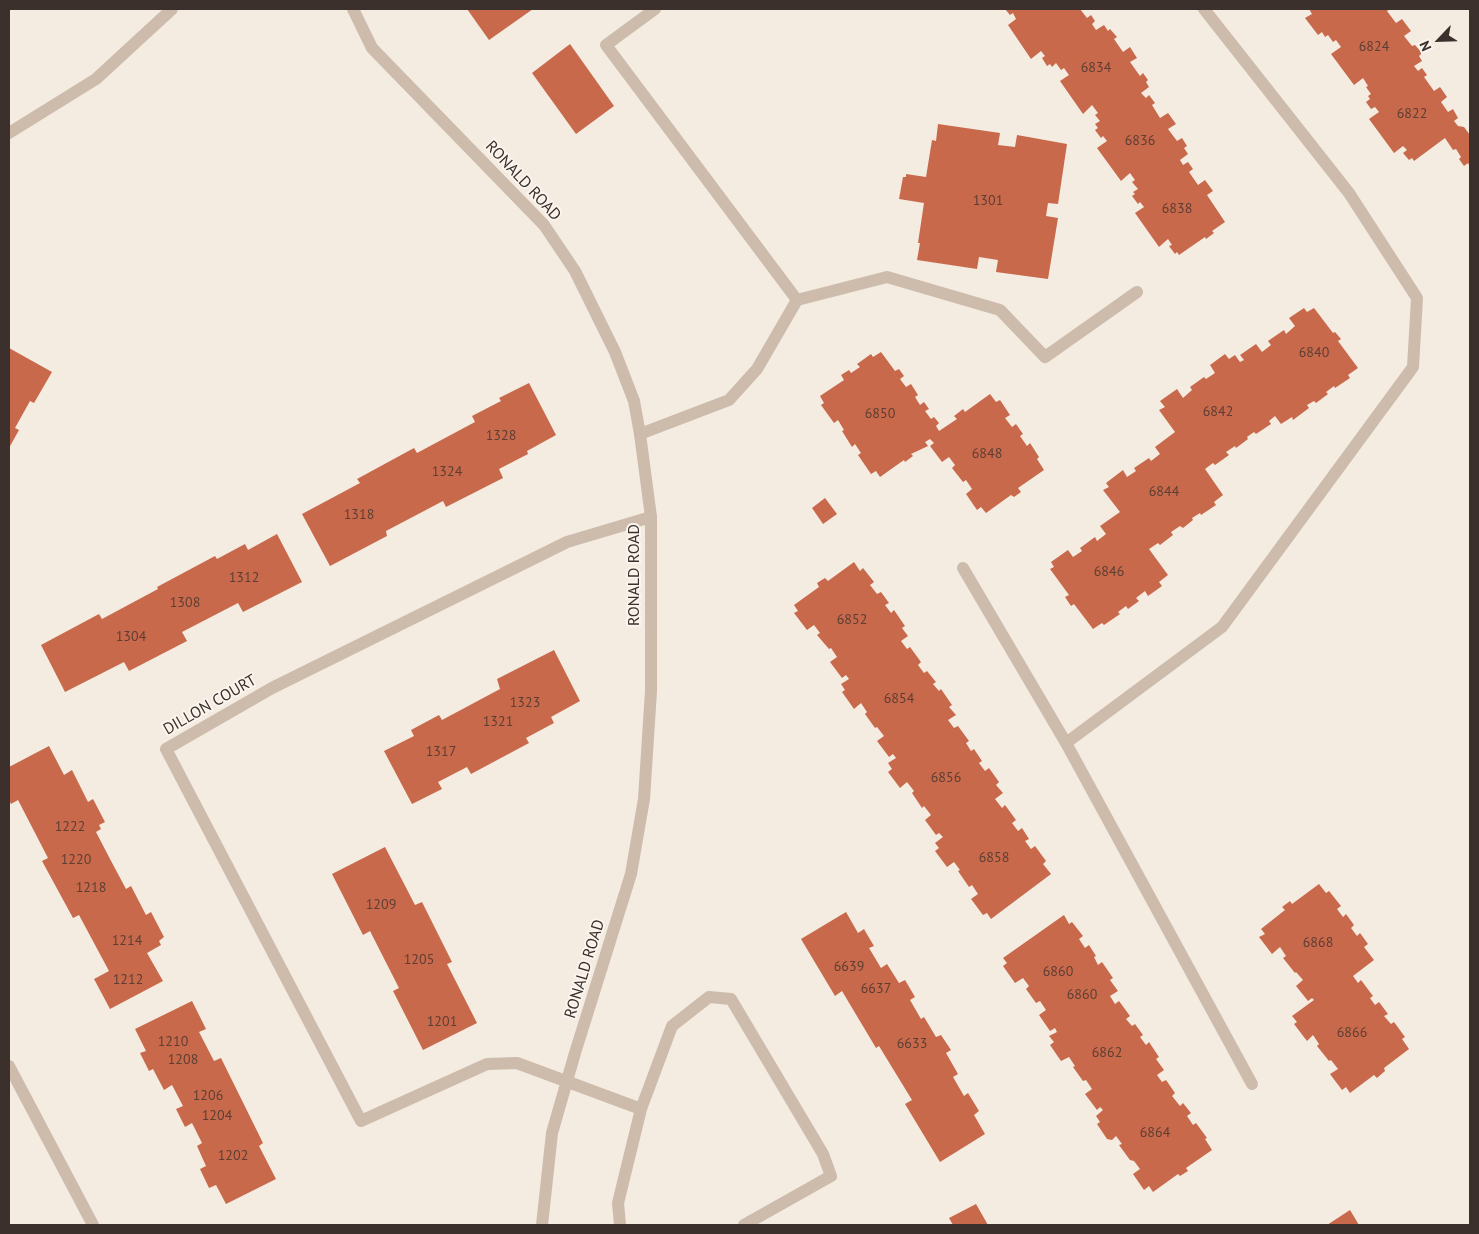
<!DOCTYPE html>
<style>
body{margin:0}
#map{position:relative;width:1479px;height:1234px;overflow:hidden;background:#f4ebe1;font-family:"PT Sans",sans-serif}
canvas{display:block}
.frame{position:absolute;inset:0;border:10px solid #3b302b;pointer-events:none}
.north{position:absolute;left:1414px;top:15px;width:50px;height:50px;-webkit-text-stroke:4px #fbf5ee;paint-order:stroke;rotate:246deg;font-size:14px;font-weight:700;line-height:20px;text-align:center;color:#3b302b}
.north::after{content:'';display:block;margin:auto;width:18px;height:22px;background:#3b302b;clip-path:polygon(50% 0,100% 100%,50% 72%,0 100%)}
</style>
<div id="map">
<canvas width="1479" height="1234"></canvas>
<div class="frame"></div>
<div class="north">N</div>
</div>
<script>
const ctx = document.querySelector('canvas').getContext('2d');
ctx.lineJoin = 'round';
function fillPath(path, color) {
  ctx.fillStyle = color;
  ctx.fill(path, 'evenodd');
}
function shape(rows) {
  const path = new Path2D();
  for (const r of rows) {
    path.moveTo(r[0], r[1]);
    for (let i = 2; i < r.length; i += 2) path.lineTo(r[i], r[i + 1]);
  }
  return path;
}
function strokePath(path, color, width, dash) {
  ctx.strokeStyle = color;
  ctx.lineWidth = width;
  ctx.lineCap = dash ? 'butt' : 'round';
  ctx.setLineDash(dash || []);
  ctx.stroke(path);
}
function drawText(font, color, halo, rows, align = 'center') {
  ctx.font = font + ' "PT Sans",sans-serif';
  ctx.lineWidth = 4;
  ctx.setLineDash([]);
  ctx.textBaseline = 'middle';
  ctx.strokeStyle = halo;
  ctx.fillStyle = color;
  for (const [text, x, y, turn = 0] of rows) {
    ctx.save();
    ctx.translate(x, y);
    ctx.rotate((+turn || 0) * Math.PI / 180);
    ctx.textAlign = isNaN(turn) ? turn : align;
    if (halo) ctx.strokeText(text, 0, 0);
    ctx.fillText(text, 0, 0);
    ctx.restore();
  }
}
fillPath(shape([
 [467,9,533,9,489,40],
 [1005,9,1080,9,1087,18,1091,15,1095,21,1092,24,1096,30,1104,25,1108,31,1110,29,1117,37,1114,39,1123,52,1130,47,1137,58,1130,62,1140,76,1143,73,1148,80,1146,82,1149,87,1141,93,1146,98,1149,95,1155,103,1152,105,1160,118,1168,113,1176,124,1168,129,1177,141,1182,138,1187,146,1184,148,1188,154,1180,160,1183,165,1188,162,1193,169,1189,172,1198,185,1205,180,1213,191,1207,195,1225,222,1212,231,1214,233,1206,239,1205,237,1179,255,1177,252,1175,254,1169,246,1172,245,1168,239,1159,247,1135,213,1144,207,1140,202,1138,204,1132,196,1135,194,1133,192,1138,189,1132,182,1135,180,1130,173,1121,181,1097,148,1107,141,1103,136,1101,138,1095,130,1098,128,1095,124,1100,121,1095,115,1098,113,1092,105,1083,114,1060,81,1069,75,1064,68,1061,70,1056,63,1052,67,1050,64,1047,66,1042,58,1045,56,1041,51,1031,59,1008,25,1016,19,1013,13,1010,15],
 [1309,9,1390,9,1387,11,1396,23,1402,19,1411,31,1404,36,1412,46,1415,45,1422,53,1419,56,1422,61,1414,66,1418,71,1422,68,1427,75,1424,77,1434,91,1440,87,1447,97,1441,102,1448,112,1453,109,1458,118,1454,121,1458,126,1464,127,1470,135,1469,138,1470,141,1470,167,1468,163,1464,166,1459,159,1461,157,1456,149,1453,150,1445,138,1414,161,1412,158,1409,160,1403,153,1407,150,1403,146,1394,153,1369,119,1379,112,1375,107,1371,109,1366,102,1370,99,1368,96,1371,94,1366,87,1368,86,1363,78,1354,85,1331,54,1341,47,1336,40,1333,42,1328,35,1325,37,1322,32,1318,35,1305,18,1312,14],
 [570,44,614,106,576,134,532,73],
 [938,124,1000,133,998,145,1015,147,1017,135,1067,144,1058,204,1048,203,1046,216,1058,218,1048,279,996,272,998,260,979,257,977,269,917,260,920,243,918,243,924,203,899,199,903,177,906,177,906,174,926,177,932,140,936,141],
 [1304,308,1307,312,1314,308,1333,333,1335,332,1341,339,1338,341,1358,368,1348,375,1350,378,1335,388,1334,386,1326,392,1328,394,1316,403,1314,401,1307,405,1309,408,1293,420,1292,417,1281,424,1275,416,1269,421,1271,424,1256,434,1254,432,1247,437,1248,439,1236,448,1235,446,1226,452,1229,455,1215,465,1213,463,1205,469,1223,495,1214,502,1216,505,1201,515,1200,513,1192,518,1193,520,1183,528,1180,526,1171,532,1173,535,1160,545,1158,543,1149,549,1168,575,1159,582,1162,586,1148,596,1145,591,1136,598,1139,601,1128,609,1126,606,1118,612,1120,614,1104,625,1102,623,1093,629,1074,604,1071,606,1065,597,1069,595,1050,569,1054,567,1051,562,1068,550,1073,557,1082,551,1080,548,1095,537,1097,541,1106,534,1100,526,1120,512,1103,490,1109,487,1106,483,1123,470,1127,477,1136,471,1134,468,1149,458,1151,461,1160,454,1155,447,1175,432,1159,410,1165,407,1160,401,1177,389,1183,398,1192,390,1190,387,1204,377,1206,379,1215,373,1210,365,1225,354,1229,359,1235,355,1240,362,1244,360,1240,355,1256,344,1262,352,1271,345,1268,341,1284,330,1286,334,1295,326,1289,318],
 [9,348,52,372,34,403,30,401,15,428,19,430,9,448],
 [881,352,895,371,899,369,904,376,900,379,906,387,911,384,918,395,915,397,920,405,924,402,929,409,925,411,931,419,934,417,939,423,936,426,939,431,957,419,954,416,963,409,965,412,990,394,996,402,1000,400,1010,415,1005,418,1012,427,1016,424,1023,434,1020,436,1027,446,1030,443,1039,457,1037,459,1044,470,1018,488,1021,492,1014,497,1011,495,986,513,981,507,977,510,966,494,972,489,966,480,963,482,952,468,955,465,949,457,942,462,930,446,934,443,930,439,925,442,928,446,911,454,913,456,905,462,904,460,880,477,876,471,871,474,858,455,861,453,855,444,852,447,842,431,844,430,838,420,834,423,821,405,824,403,820,396,844,380,841,375,849,370,851,373,860,367,857,364,871,354,873,357],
 [529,383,556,435,527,451,528,454,499,469,503,478,446,507,443,501,386,531,387,536,330,566,302,514,360,483,357,479,414,448,417,453,475,422,472,416,501,401,499,398],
 [825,498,837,514,823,524,812,508],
 [277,534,302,582,243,612,238,603,182,632,187,641,129,671,124,662,65,692,41,645,99,614,102,619,158,589,157,587,215,556,217,559,245,544,248,550],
 [854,562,860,571,863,568,874,582,870,585,877,594,881,592,889,603,885,605,891,613,894,610,905,626,902,628,908,636,901,641,907,649,910,647,921,662,918,665,924,673,927,671,936,682,933,684,939,691,941,689,952,705,949,707,956,715,948,720,954,728,958,726,969,741,966,743,971,751,974,749,982,761,979,763,985,771,989,768,999,782,996,785,1003,793,995,799,1002,808,1005,805,1016,820,1012,823,1018,831,1022,828,1029,839,1025,841,1031,849,1035,846,1046,861,1043,864,1051,874,991,919,987,913,983,915,971,899,978,894,972,885,969,887,958,871,960,870,954,862,947,867,935,851,939,848,935,843,943,837,939,833,936,835,925,820,931,815,924,806,922,808,912,793,914,791,907,782,900,788,888,772,892,769,888,763,896,758,893,754,889,757,877,741,884,736,877,727,875,728,865,714,867,712,861,703,854,709,842,692,845,690,841,684,849,679,846,675,842,678,830,662,837,657,831,648,829,649,817,635,820,633,814,625,807,630,794,613,798,611,794,605,819,587,817,583,825,578,828,581],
 [554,650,580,701,551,717,554,723,526,738,529,743,471,774,467,767,438,782,442,789,412,804,384,751,414,736,411,730,439,715,442,720,500,689,497,679],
 [49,746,64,775,72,770,88,802,93,799,105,822,99,825,101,829,96,832,110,859,126,889,131,886,146,915,151,912,164,937,159,941,161,945,147,953,163,981,110,1009,94,979,109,971,79,915,73,918,42,861,48,858,18,800,11,804,9,800,9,767],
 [385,847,415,905,422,902,452,962,447,964,477,1023,423,1050,393,991,399,988,370,931,363,935,332,874],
 [1319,884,1326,893,1329,891,1341,906,1337,909,1343,917,1346,914,1354,925,1351,928,1357,936,1360,933,1368,944,1364,947,1374,960,1353,976,1358,983,1361,980,1373,996,1370,998,1375,1005,1379,1002,1388,1014,1384,1016,1391,1024,1394,1022,1405,1037,1402,1039,1409,1049,1384,1068,1385,1071,1377,1078,1374,1075,1350,1093,1346,1087,1342,1090,1330,1074,1338,1069,1331,1060,1329,1061,1317,1046,1319,1044,1313,1035,1307,1041,1294,1024,1297,1022,1292,1016,1314,1000,1312,998,1308,1001,1296,986,1303,980,1296,972,1295,973,1283,958,1286,956,1280,947,1272,954,1259,937,1265,934,1261,929,1285,910,1282,907,1290,901,1292,904],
 [846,912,858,933,864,929,868,936,874,946,869,948,881,968,887,964,899,983,905,980,915,997,910,1000,921,1019,924,1017,936,1037,941,1035,951,1050,946,1053,958,1074,953,1077,964,1096,968,1093,979,1111,974,1115,985,1134,940,1162,905,1104,912,1100,879,1046,876,1048,842,991,835,996,801,939],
 [1064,915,1069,924,1072,922,1083,936,1079,939,1085,948,1089,945,1096,956,1094,957,1098,965,1102,962,1113,978,1110,980,1118,991,1110,996,1115,1004,1119,1001,1130,1016,1126,1019,1132,1026,1135,1024,1143,1035,1140,1037,1146,1045,1149,1042,1159,1057,1156,1059,1164,1070,1157,1075,1162,1082,1166,1080,1175,1093,1172,1096,1180,1106,1183,1103,1191,1113,1187,1116,1193,1125,1196,1123,1207,1138,1205,1139,1212,1150,1186,1168,1188,1171,1180,1176,1178,1174,1153,1192,1149,1186,1144,1190,1133,1174,1140,1169,1134,1161,1130,1160,1119,1145,1122,1144,1116,1136,1112,1140,1107,1139,1097,1124,1100,1122,1096,1116,1103,1110,1100,1107,1097,1110,1085,1094,1092,1089,1086,1080,1083,1081,1073,1067,1075,1066,1069,1057,1061,1061,1050,1045,1054,1042,1049,1036,1057,1032,1055,1028,1050,1031,1039,1015,1046,1010,1040,1001,1036,1003,1026,989,1029,986,1023,978,1015,983,1003,966,1007,963,1003,958],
 [192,1001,206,1029,199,1032,214,1061,221,1058,263,1143,259,1146,276,1179,226,1204,216,1185,209,1188,200,1169,206,1166,197,1146,202,1143,192,1123,185,1127,176,1109,183,1106,172,1085,164,1090,153,1069,149,1071,140,1053,146,1051,135,1029],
 [976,1204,988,1225,953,1225,949,1218],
 [1350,1210,1359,1225,1327,1225]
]), '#c8694b');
strokePath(shape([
 [655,9,606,45,797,300],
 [640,434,729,400,757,369,797,300,887,277,1000,310,1045,357,1137,292],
 [963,568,1066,743,1252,1084],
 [1066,743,1222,627,1413,367,1417,298,1349,193,1204,9],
 [9,1066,93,1225],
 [641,1109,517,1063,487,1064,361,1121,166,749,272,688,567,542,651,517],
 [620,1225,618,1203,641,1109,672,1026,709,997,731,999,823,1154,831,1176,744,1225]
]), '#cdbbac', 12);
strokePath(shape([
 [353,9,372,48,544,225,575,271,615,352,634,401,640,434,651,517,651,691,644,799,631,874,575,1053,552,1133,542,1225],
 [9,133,96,79,172,9]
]), '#cdbbac', 12);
drawText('14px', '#5e3e33', null, [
 ["6824",1374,47],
 ["6834",1096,68],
 ["6822",1412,114],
 ["6836",1140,141],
 ["1301",988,201],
 ["6838",1177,209],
 ["6840",1314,353],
 ["6842",1218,412],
 ["6850",880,414],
 ["1328",501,436],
 ["6848",987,454],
 ["1324",447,472],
 ["6844",1164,492],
 ["1318",359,515],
 ["6846",1109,572],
 ["1312",244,578],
 ["1308",185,603],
 ["6852",852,620],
 ["1304",131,637],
 ["6854",899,699],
 ["1323",525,703],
 ["1321",498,722],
 ["1317",441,752],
 ["6856",946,778],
 ["1222",70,827],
 ["6858",994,858],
 ["1220",76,860],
 ["1218",91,888],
 ["1209",381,905],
 ["1214",127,941],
 ["6868",1318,943],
 ["1205",419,960],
 ["6639",849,967],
 ["6860",1058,972],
 ["1212",128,980],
 ["6637",876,989],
 ["6860",1082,995],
 ["1201",442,1022],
 ["6866",1352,1033],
 ["1210",173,1042],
 ["6633",912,1044],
 ["6862",1107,1053],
 ["1208",183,1060],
 ["1206",208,1096],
 ["1204",217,1116],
 ["6864",1155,1133],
 ["1202",233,1156]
]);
drawText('16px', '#3b302b', '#fbf5ee', [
 ["RONALD ROAD",523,181,47],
 ["RONALD ROAD",634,575,-90],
 ["DILLON COURT",210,705,-30],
 ["RONALD ROAD",585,969,-73]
]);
</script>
